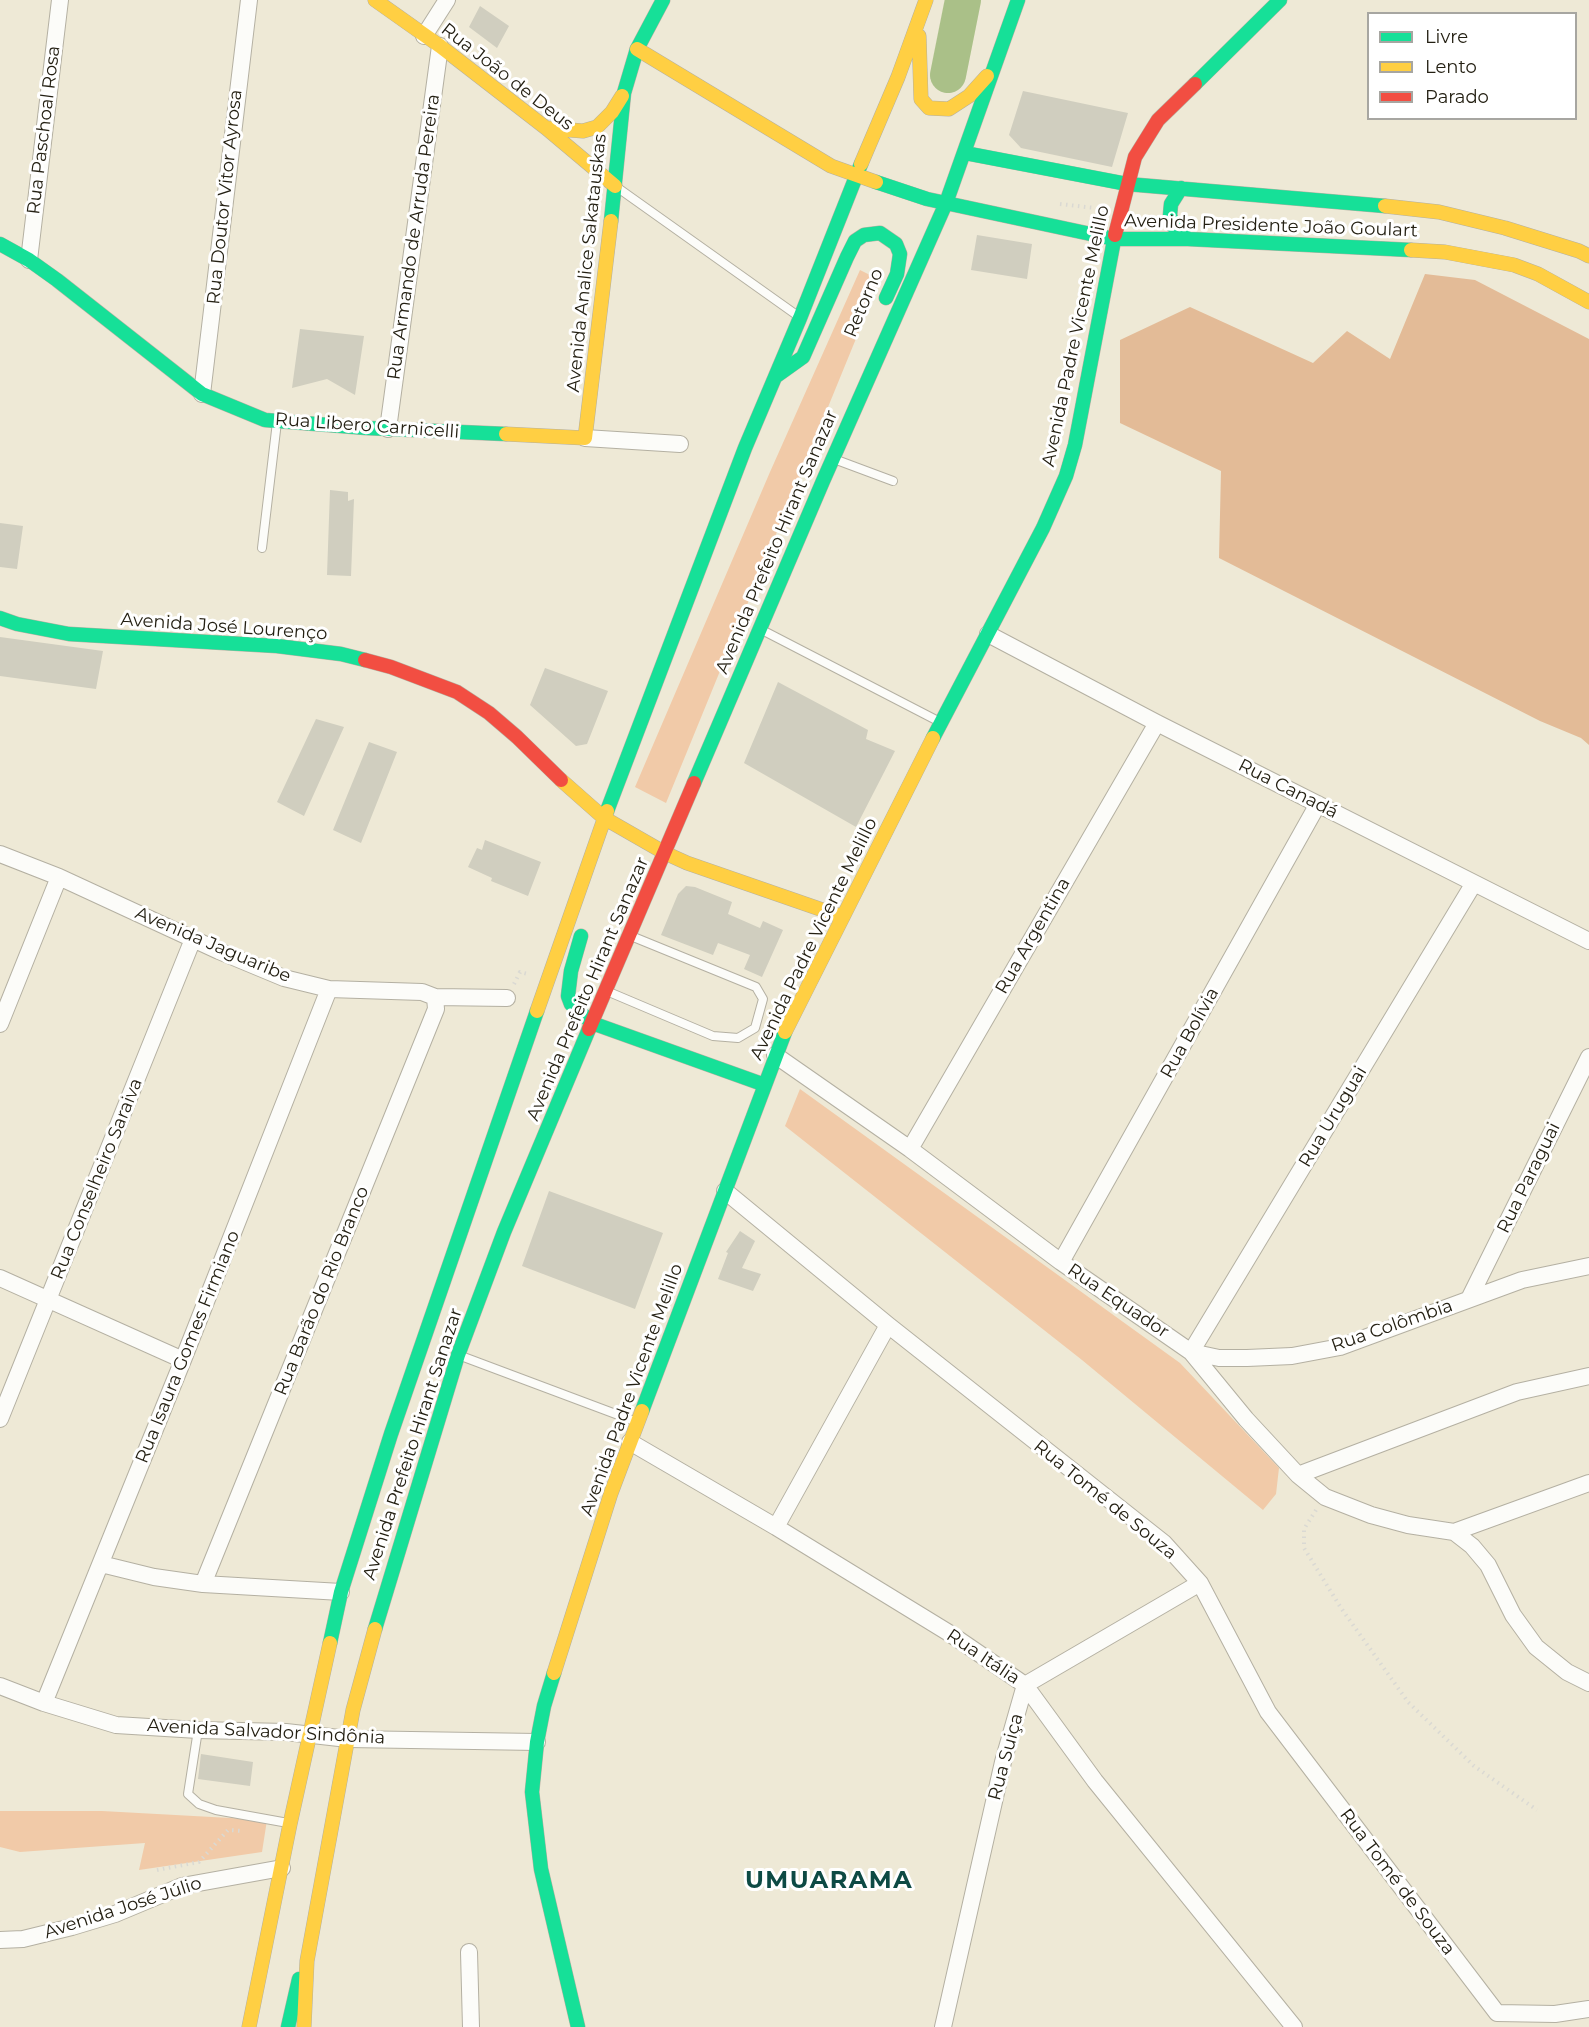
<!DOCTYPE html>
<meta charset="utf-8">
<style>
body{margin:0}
#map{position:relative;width:1589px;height:2027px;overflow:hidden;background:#eee9d6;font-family:Montserrat,sans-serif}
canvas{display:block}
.legend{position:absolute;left:1367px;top:12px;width:210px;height:108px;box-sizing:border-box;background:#fff;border:2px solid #a7a6a1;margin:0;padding:8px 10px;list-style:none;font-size:18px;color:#242013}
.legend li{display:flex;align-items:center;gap:12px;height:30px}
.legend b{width:30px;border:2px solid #a7a6a1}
</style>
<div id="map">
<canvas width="1589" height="2027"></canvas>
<ul class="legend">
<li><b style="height:8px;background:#16e098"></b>Livre</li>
<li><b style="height:8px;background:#ffcf43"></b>Lento</li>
<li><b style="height:8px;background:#f24e42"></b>Parado</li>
</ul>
</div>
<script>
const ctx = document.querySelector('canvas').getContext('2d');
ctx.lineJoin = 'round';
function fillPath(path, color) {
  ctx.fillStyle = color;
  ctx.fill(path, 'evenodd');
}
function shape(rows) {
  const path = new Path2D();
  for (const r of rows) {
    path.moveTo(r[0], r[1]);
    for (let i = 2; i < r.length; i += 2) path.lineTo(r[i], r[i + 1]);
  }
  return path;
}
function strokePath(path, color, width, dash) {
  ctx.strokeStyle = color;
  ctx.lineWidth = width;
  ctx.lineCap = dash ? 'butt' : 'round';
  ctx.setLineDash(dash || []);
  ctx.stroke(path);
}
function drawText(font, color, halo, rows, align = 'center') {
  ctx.font = font + ' Montserrat,sans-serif';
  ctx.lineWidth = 6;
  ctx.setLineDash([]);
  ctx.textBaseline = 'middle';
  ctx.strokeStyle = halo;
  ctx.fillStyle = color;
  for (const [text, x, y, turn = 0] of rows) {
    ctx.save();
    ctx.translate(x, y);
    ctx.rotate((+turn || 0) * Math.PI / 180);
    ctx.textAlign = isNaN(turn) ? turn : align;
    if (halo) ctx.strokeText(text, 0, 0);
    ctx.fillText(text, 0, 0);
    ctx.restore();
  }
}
fillPath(shape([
 [860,270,880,280,666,803,635,787,770,472],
 [800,1089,1180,1363,1279,1468,1276,1494,1263,1510,1082,1360,785,1126],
 [0,1811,102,1811,267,1820,262,1852,139,1870,145,1843,20,1852,0,1847]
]), '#f1caa8');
fillPath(shape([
 [1425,274,1475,280,1589,339,1589,745,1581,738,1540,721,1219,558,1221,471,1120,423,1120,340,1190,307,1313,363,1347,331,1390,359]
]), '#e3bb97');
strokePath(shape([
 [948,75,963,0]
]), '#aac088', 36);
fillPath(shape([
 [480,6,509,26,497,48,469,27],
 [1023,91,1128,113,1112,167,1021,148,1009,135],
 [977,235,1032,244,1027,279,971,270],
 [300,329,364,336,355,395,327,379,292,388],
 [330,490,348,492,348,501,354,499,351,576,327,575],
 [0,523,23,526,17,569,0,567],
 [0,637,103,651,96,689,0,676],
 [545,668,608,691,587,744,576,746,530,705],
 [778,682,868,730,866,739,895,751,856,827,744,763],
 [316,719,344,727,304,816,277,802],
 [369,742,397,752,361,843,333,830],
 [485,840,541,862,528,896,491,881,492,878,468,867,477,848,482,850],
 [686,886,695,887,732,902,728,914,760,928,763,921,783,930,762,977,744,969,750,955,718,943,713,955,661,935,678,894],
 [549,1191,663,1233,635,1309,522,1266],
 [740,1231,755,1241,742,1268,761,1274,753,1291,718,1279,728,1253,726,1252],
 [201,1754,253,1762,250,1786,198,1779]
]), '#d0cebf');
const lane = shape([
 [618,188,798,316],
 [834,459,893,481],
 [262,548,277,422],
 [762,630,940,722],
 [609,992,713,1036,738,1038,755,1028,763,999,756,987,631,936],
 [461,1356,637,1422],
 [198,1730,188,1794,199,1804,216,1810,288,1823]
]);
const street = shape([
 [424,36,447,0],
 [29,260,60,0],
 [202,394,249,0],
 [388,429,440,46],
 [585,438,680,444],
 [988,634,1157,723,1589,941],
 [0,854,59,877,219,951,284,978,329,989,422,992,435,997,507,998],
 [1474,883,1191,1352,1219,1358,1247,1358,1292,1356,1340,1347,1522,1280,1589,1266],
 [0,1024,59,877],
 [775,1055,910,1149,1061,1262,1191,1352,1246,1419,1298,1475,1325,1497,1371,1515,1408,1525,1454,1532,1472,1546,1488,1565,1513,1615,1536,1647,1567,1672,1589,1683],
 [910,1149,1157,723],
 [725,1191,888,1325,1164,1543,1200,1583,1268,1712,1497,2013,1555,2014,1589,2009],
 [1061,1262,1318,804],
 [0,1278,183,1360],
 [1469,1299,1589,1057],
 [0,1419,193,939],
 [630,1442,776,1527,949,1633,1025,1685,1095,1781,1294,2027],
 [1298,1475,1517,1392,1589,1376],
 [776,1527,888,1325],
 [1454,1532,1589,1483],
 [101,1564,154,1577,203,1584,341,1592],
 [203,1584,436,1009,435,997],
 [0,1686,44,1703,116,1725,198,1730,286,1732,348,1739,537,1742],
 [44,1703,183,1360,329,989],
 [0,1940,23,1939,72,1927,115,1914,182,1886,282,1868],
 [469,1952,471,2027],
 [943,2027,1003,1762,1025,1685,1200,1583]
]);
const fast = shape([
 [1195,84,1280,0],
 [965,153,1127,184,1385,206],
 [876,182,927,199,1114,239,1188,239,1411,250],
 [1181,188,1171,204,1170,215,1173,226,1188,239],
 [611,221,624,93,637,49,663,0],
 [0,244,29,260,57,280,202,394,265,420,367,428,506,434],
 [775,377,803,357,847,257,855,241,864,235,880,233,896,244,900,254,897,274,886,298],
 [0,618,17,624,69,634,277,646,341,654,365,660],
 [933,738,1043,528,1066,476,1075,445,1115,235],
 [694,783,823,481,946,203,1018,0],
 [607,811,745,448,800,318,861,164],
 [581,936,571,971,568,996,571,1004,592,1023],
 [592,1023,765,1085],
 [642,1411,785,1032],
 [375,1629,458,1355,504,1232,589,1029],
 [330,1643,341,1592,391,1434,537,1011],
 [554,1673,544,1706,537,1742,532,1792,541,1869,578,2027],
 [288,2027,299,1979]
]);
const slow = shape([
 [375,0,440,46,546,128,615,186],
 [919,36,921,99,929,108,949,109,969,96,987,76],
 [637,49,831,166,876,182],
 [546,128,583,131,597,127,612,112,622,96],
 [861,164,898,77,926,0],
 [1385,206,1439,212,1505,228,1579,251,1589,256],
 [1411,250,1445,252,1514,265,1538,274,1589,302],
 [506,434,585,438,611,221],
 [561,780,604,818,665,853,687,863,843,917],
 [537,1011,607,811],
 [785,1032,933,738],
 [554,1673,611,1493,642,1411],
 [249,2027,290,1824,330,1643],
 [304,2027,307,1961,353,1710,375,1629]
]);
const jam = shape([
 [1115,235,1135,157,1158,120,1195,84],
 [365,660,391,667,457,692,489,713,517,737,561,780],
 [589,1029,694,783]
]);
strokePath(lane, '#b4b0a2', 10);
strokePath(street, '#b4b0a2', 18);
strokePath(fast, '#b4b0a2', 15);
strokePath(slow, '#b4b0a2', 15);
strokePath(jam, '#b4b0a2', 15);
strokePath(shape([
 [1060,204,1095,208],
 [514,984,520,972,528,974],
 [1316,1510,1304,1529,1304,1548,1341,1608,1408,1702,1474,1766,1537,1810],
 [157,1870,199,1862,228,1830,243,1831]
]), '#dad9d3', 4, [1.5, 4.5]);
strokePath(lane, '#fcfcf9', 8);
strokePath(street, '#fcfcf9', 16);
strokePath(fast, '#16e098', 14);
strokePath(slow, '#ffcf43', 14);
strokePath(jam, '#f24e42', 14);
drawText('18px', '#242013', '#fff', [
 ["Rua João de Deus",507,77,38],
 ["Rua Paschoal Rosa",44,130,-83],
 ["Rua Doutor Vitor Ayrosa",225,197,-84],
 ["Avenida Presidente João Goulart",1271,226,2],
 ["Rua Armando de Arruda Pereira",414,237,-82],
 ["Avenida Analice Sakatauskas",587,263,-84],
 ["Retorno",864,303,-67],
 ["Avenida Padre Vicente Melillo",1076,336,-78],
 ["Rua Libero Carnicelli",367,426,4],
 ["Avenida Prefeito Hirant Sanazar",777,542,-67],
 ["Avenida José Lourenço",224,627,4],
 ["Rua Canadá",1288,789,27],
 ["Rua Argentina",1033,936,-60],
 ["Avenida Padre Vicente Melillo",814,939,-64],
 ["Avenida Jaguaribe",213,945,23],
 ["Avenida Prefeito Hirant Sanazar",588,989,-67],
 ["Rua Bolívia",1190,1033,-61],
 ["Rua Uruguai",1333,1117,-59],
 ["Rua Paraguai",1529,1178,-64],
 ["Rua Conselheiro Saraiva",97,1179,-68],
 ["Rua Barão do Rio Branco",322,1291,-68],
 ["Rua Equador",1118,1301,34],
 ["Rua Colômbia",1392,1326,-19],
 ["Rua Isaura Gomes Firmiano",188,1347,-68],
 ["Avenida Padre Vicente Melillo",632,1390,-70],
 ["Avenida Prefeito Hirant Sanazar",413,1444,-72],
 ["Rua Tomé de Souza",1105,1500,39],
 ["Rua Itália",983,1657,34],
 ["Avenida Salvador Sindônia",266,1732,3],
 ["Rua Suiça",1006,1757,-75],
 ["Rua Tomé de Souza",1397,1882,53],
 ["Avenida José Júlio",123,1908,-18]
]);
ctx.letterSpacing = '1.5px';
drawText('bold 24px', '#0d4a44', '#fff', [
 ["UMUARAMA",829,1881]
]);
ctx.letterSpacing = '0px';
</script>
